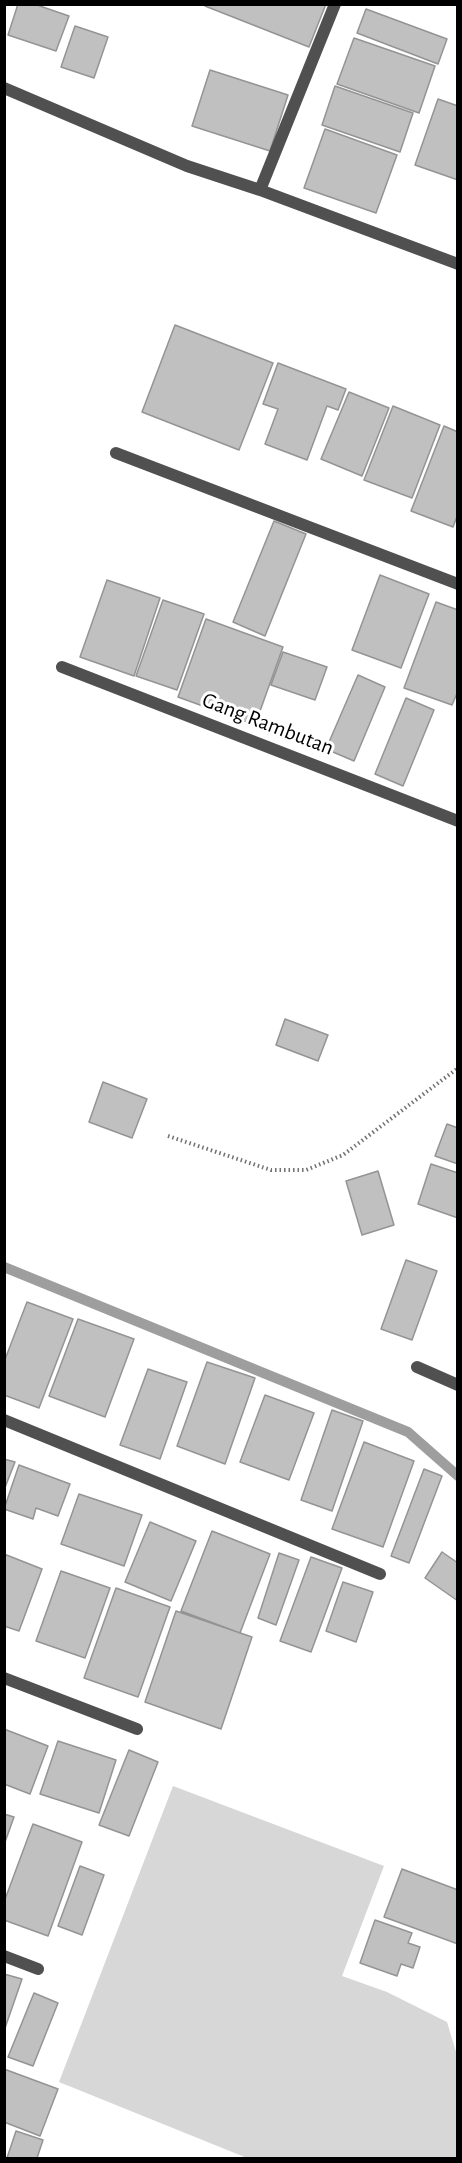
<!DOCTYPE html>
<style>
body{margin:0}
#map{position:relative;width:462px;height:2163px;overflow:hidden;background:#fff;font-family:"Alegreya Sans",sans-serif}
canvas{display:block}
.frame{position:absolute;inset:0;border:6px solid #000;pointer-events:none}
</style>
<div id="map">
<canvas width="462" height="2163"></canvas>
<div class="frame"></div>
</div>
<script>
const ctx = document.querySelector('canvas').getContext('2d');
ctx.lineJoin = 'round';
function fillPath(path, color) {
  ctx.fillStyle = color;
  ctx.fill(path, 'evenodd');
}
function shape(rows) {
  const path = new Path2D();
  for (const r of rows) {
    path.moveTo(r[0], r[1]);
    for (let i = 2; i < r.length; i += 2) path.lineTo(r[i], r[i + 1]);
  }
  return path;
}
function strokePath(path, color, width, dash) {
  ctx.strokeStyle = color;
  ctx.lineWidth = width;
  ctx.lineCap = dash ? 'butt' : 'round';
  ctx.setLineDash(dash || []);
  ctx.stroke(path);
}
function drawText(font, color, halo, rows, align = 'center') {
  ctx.font = font + ' "Alegreya Sans",sans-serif';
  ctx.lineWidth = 6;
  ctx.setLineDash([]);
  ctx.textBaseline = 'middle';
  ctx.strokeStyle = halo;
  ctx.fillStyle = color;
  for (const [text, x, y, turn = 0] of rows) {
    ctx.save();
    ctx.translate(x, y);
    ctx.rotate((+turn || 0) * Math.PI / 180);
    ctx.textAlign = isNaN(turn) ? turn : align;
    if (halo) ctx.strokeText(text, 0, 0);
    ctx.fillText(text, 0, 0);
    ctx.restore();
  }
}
fillPath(shape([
 [173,1786,384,1866,342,1976,387,1992,447,2022,457,2055,457,2158,247,2158,59,2082]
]), '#d7d7d7');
strokePath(shape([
 [4,1267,408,1432,458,1476]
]), '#9e9e9e', 10);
const building = shape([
 [18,4,34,4,69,16,56,51,8,35,18,4],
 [206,4,326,4,309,47,205,6,206,4],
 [366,9,447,39,438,64,357,33,366,9],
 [75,26,108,37,94,78,61,67,75,26],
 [354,38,435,66,419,113,337,84,354,38],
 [210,70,288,95,270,151,192,126,210,70],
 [335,86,413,113,400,152,322,125,335,86],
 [438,99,458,106,458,180,415,165,438,99],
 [325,129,397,155,376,213,304,188,325,129],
 [175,325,273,363,239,450,142,412,175,325],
 [278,363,346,389,338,410,327,406,307,460,265,444,278,409,263,404,278,363],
 [349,392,389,408,362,476,321,459,349,392],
 [393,406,440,425,412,498,364,480,393,406],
 [444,426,458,432,458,514,453,527,411,511,444,426],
 [274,521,306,534,265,636,233,622,274,521],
 [380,575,429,594,401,668,352,650,380,575],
 [107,580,160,598,134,676,80,657,107,580],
 [163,600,204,614,177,690,136,676,163,600],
 [436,602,458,610,458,691,452,705,404,688,436,602],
 [206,619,283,647,255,725,178,697,206,619],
 [283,652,327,667,315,700,271,685,283,652],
 [358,675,385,687,354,761,326,749,358,675],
 [406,698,434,710,403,786,375,774,406,698],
 [285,1019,328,1035,318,1061,276,1045,285,1019],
 [103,1082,147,1099,132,1138,89,1122,103,1082],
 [447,1124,458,1128,458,1164,435,1156,447,1124],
 [431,1164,458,1173,458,1218,418,1204,431,1164],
 [378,1171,394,1225,362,1235,346,1181,378,1171],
 [406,1260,437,1271,412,1340,381,1329,406,1260],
 [27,1302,73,1319,39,1408,4,1395,4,1362,27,1302],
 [78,1319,134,1339,105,1417,49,1396,78,1319],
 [207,1362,255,1378,225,1464,177,1446,207,1362],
 [148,1369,187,1382,160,1459,120,1445,148,1369],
 [265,1395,314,1413,289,1480,240,1462,265,1395],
 [332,1410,363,1421,332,1511,301,1500,332,1410],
 [364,1442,414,1461,383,1547,332,1529,364,1442],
 [4,1459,15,1462,4,1490,4,1459],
 [19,1465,70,1484,58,1516,36,1508,33,1519,4,1509,19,1465],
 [424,1469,442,1476,409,1563,391,1556,424,1469],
 [79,1494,142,1515,124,1566,61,1544,79,1494],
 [150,1522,196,1541,171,1601,125,1582,150,1522],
 [212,1531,270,1554,240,1633,181,1611,212,1531],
 [442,1552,458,1563,458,1601,425,1578,442,1552],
 [279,1553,299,1560,276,1625,258,1618,279,1553],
 [4,1554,42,1569,19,1631,4,1626,4,1554],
 [311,1557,342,1568,311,1652,280,1641,311,1557],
 [61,1571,110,1588,85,1658,36,1641,61,1571],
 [343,1582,373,1592,356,1642,326,1631,343,1582],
 [116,1588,170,1607,138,1697,84,1678,116,1588],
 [176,1611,252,1637,221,1729,145,1702,176,1611],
 [4,1729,48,1746,30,1794,4,1784,4,1729],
 [58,1741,116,1760,99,1813,40,1794,58,1741],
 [129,1750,158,1762,129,1836,99,1825,129,1750],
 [4,1814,14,1817,4,1845,4,1814],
 [33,1824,82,1842,48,1936,4,1920,4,1902,33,1824],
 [80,1866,104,1875,82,1935,58,1926,80,1866],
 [402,1869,458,1890,458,1944,384,1917,402,1869],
 [375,1920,412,1933,408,1943,420,1947,413,1968,401,1964,397,1976,360,1963,375,1920],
 [4,1974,22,1979,4,2031,4,1974],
 [34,1993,58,2003,33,2066,8,2057,34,1993],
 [4,2069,58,2089,40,2136,4,2122,4,2069],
 [16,2131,43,2140,37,2158,7,2158,16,2131]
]);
fillPath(building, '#c0c0c0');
strokePath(building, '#949494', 1.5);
strokePath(shape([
 [168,1136,271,1170,306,1170,343,1155,458,1068]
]), '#727272', 4, [1.5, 3]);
strokePath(shape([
 [4,88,187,166,260,190,458,264],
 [260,190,335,4],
 [116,453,458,584],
 [62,667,458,821],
 [417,1367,458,1385],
 [4,1420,380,1574],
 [4,1678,137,1729],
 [4,1956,38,1969]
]), '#505050', 12);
drawText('22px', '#000', '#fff', [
 ["Gang Rambutan",268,724,21]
]);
</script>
